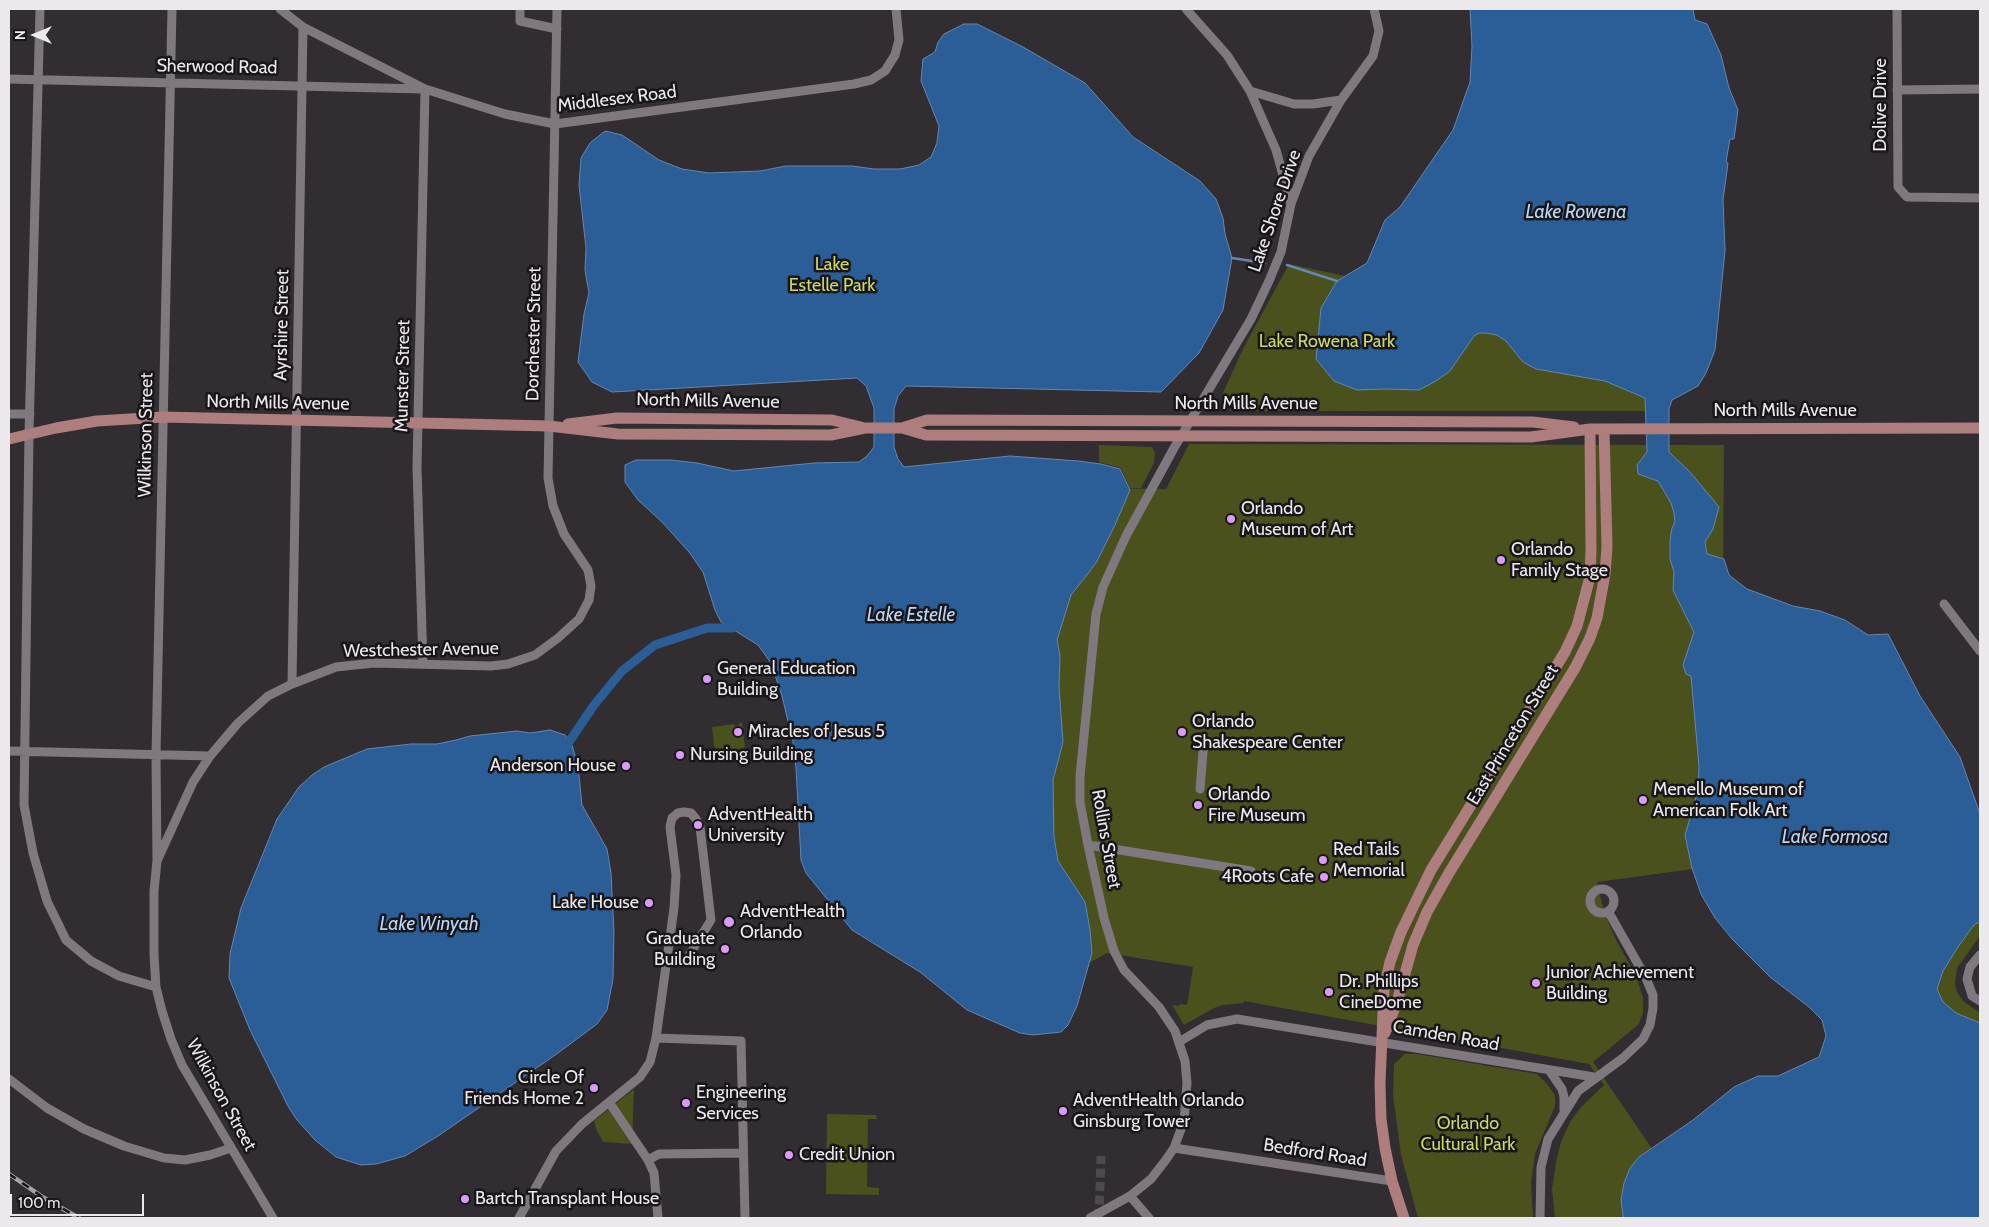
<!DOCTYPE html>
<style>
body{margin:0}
#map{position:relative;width:1989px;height:1227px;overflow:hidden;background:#312d31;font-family:Cabin,sans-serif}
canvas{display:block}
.frame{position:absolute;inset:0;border:10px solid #ece9ec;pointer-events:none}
.north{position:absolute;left:10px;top:10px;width:50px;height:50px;-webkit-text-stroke:4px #181618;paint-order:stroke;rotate:270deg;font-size:14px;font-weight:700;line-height:20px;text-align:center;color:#ece9ec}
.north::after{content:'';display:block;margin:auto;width:18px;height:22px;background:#ece9ec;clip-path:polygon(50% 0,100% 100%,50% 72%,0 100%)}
.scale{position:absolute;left:10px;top:1194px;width:134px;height:22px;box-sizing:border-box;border:2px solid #ece9ec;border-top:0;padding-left:6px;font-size:15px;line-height:18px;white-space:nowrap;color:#ece9ec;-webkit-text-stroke:4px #181618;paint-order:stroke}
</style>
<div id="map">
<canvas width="1989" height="1227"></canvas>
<div class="frame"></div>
<div class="north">N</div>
<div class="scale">100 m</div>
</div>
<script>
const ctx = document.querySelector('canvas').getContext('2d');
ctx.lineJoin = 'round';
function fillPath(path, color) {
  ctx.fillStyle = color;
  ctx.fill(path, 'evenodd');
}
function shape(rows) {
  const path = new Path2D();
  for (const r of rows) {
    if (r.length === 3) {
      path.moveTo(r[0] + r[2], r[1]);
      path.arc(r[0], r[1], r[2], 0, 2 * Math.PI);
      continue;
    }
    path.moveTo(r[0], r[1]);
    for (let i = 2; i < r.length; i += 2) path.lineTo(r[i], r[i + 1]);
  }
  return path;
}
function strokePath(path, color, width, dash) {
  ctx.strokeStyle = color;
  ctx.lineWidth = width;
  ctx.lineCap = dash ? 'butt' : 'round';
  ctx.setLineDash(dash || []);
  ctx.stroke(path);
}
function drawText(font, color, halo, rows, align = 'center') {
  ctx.font = font + ' Cabin,sans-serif';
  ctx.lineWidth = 5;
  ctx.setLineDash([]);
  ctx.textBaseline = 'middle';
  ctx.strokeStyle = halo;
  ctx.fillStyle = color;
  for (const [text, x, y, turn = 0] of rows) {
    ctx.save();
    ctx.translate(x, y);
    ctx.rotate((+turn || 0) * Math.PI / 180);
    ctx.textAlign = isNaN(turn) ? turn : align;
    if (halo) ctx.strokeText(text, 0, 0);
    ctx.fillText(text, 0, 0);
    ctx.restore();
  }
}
fillPath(shape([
 [1289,264,1359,279,1644,350,1646,411,1236,411,1222,395,1243,349],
 [1189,444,1724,445,1723,596,1745,862,1597,882,1604,912,1616,940,1637,978,1643,998,1643,1013,1639,1024,1593,1062,1659,1159,1649,1218,1555,1218,1552,1189,1556,1162,1561,1142,1570,1122,1581,1107,1604,1085,1589,1064,1244,1001,1243,1003,1223,1005,1214,1008,1184,1025,1172,1005,1179,1006,1180,1004,1187,1005,1193,967,1107,953,1089,963,1081,991,1029,814,1034,661,1101,488,1166,489],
 [1099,445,1152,447,1155,453,1154,463,1141,488,1130,488,1121,468,1099,462],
 [739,723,742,723,745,748,718,751,714,746,712,727,734,724,735,726,739,725],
 [1980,818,1980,936,1957,968,1955,984,1957,992,1963,1001,1980,1013,1980,1056,1915,966],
 [1405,1054,1417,1054,1537,1074,1547,1084,1555,1095,1555,1106,1535,1154,1531,1182,1533,1218,1418,1218,1401,1155,1393,1095,1394,1064],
 [634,1089,632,1144,603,1142,596,1129,594,1121],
 [827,1114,876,1115,877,1119,868,1119,867,1187,879,1188,879,1195,826,1194]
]), '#4a511d');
const water = shape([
 [1470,9,1693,9,1695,20,1707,24,1721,55,1729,88,1738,110,1734,139,1730,139,1726,162,1728,163,1723,200,1725,251,1715,350,1706,373,1698,386,1672,400,1669,409,1669,452,1690,472,1719,507,1713,529,1705,542,1707,554,1724,559,1729,575,1747,589,1793,606,1820,611,1845,620,1868,635,1888,634,1920,696,1960,757,1980,814,1980,921,1973,926,1958,947,1943,971,1937,989,1943,1002,1956,1013,1980,1023,1980,1218,1624,1218,1623,1216,1621,1200,1624,1183,1630,1168,1639,1157,1693,1120,1734,1087,1758,1076,1778,1076,1819,1057,1826,1036,1822,1020,1809,1007,1770,977,1733,940,1715,918,1701,894,1692,868,1685,835,1698,791,1699,766,1691,676,1686,674,1683,665,1694,632,1673,590,1674,572,1670,559,1670,540,1672,528,1675,522,1674,513,1671,503,1658,481,1638,474,1637,465,1647,452,1645,398,1605,381,1536,369,1523,362,1506,341,1497,335,1485,333,1479,333,1474,336,1450,371,1436,381,1419,390,1385,389,1357,390,1334,381,1316,359,1321,308,1337,281,1367,263,1385,220,1400,207,1453,130,1470,82,1472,46,1470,9],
 [964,24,977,24,1023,47,1085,83,1133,137,1200,181,1216,199,1223,218,1225,234,1232,258,1223,310,1199,353,1161,392,906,386,898,396,894,409,894,447,898,459,904,467,1010,456,1078,461,1101,464,1120,469,1130,490,1115,525,1096,563,1071,595,1057,640,1060,656,1059,687,1063,742,1053,780,1054,837,1058,861,1085,902,1090,930,1092,953,1077,1006,1068,1025,1061,1032,1033,1035,1020,1033,967,1010,920,972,852,930,806,873,801,860,796,768,793,742,782,696,771,663,758,645,721,622,715,610,703,572,689,552,662,522,638,500,625,482,625,465,636,460,671,460,697,463,734,471,814,463,859,462,867,456,874,447,874,408,866,386,857,378,612,392,592,382,578,362,584,314,589,293,585,270,586,248,579,185,581,158,590,143,605,131,622,135,659,160,682,169,709,173,760,171,786,166,852,166,874,169,900,169,919,165,931,157,937,143,939,126,921,81,923,59,935,52,938,42,944,34,964,24],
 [550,730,565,735,572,745,578,766,582,805,607,849,611,873,614,932,613,979,607,1010,597,1024,558,1053,438,1136,405,1156,376,1164,361,1165,336,1157,315,1140,297,1120,289,1108,250,1030,229,978,230,954,241,908,277,819,299,787,312,775,324,767,367,749,411,744,437,744,456,740,470,736,517,731,530,733,550,730]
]);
fillPath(water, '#2b5d96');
strokePath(water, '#6587b0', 1);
strokePath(shape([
 [1232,258,1265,263],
 [1287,265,1337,281]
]), '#6587b0', 2.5);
strokePath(shape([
 [569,742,594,705,622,671,655,645,707,628,733,628]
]), '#2b5d96', 9);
strokePath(shape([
 [1099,1218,1101,1156]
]), '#4d494d', 9, [9, 4.5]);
strokePath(shape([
 [40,9,29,434,24,805,33,853,47,901,66,940,91,961,119,976,156,987],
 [172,9,156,755,157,861,154,891,154,955,156,987,162,1011,171,1039,182,1065,273,1218],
 [280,9,303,27,425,89,505,114,555,124,854,84,871,80,885,71,895,55,899,40,896,9],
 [520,9,520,21,557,29],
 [1186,9,1227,55,1250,91,1276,150,1291,204],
 [1897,9,1898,187,1907,197,1980,198],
 [9,79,422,89],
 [1897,90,1980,89],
 [1250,91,1294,104,1313,104,1341,100],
 [9,414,30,414],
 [1944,604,1980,651],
 [423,664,417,467,425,89],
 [292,684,303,27],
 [9,751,210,756],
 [1200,789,1204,740],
 [1088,845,1251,871],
 [158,859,193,782,210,756,238,723,268,696,292,684,336,667,374,663,491,666,508,664,535,655,558,638,579,619,589,600,591,586,588,570,564,534,553,506,548,478,557,9],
 [1602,901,12],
 [1980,955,1970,967,1967,979,1972,996,1980,1001],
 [656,1038,741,1041,745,1218],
 [1179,1042,1207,1025,1237,1019,1594,1077],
 [1549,1070,1562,1089,1564,1097,1564,1110],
 [9,1079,47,1108,84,1129,124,1146,164,1158,185,1160,210,1155,231,1148],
 [609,1102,648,1160,654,1173,658,1218],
 [1174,1148,1392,1181],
 [648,1160,659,1154,743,1153],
 [1130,1196,1149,1218],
 [519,1218,556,1151,582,1124,640,1077,650,1062,656,1038,674,908,676,875,670,827,672,818,678,813,684,812,691,813,696,819,700,827,711,920,685,962,667,962],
 [1090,1218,1130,1196,1151,1179,1165,1161,1174,1148,1184,1121,1187,1083,1185,1061,1175,1031,1159,1007,1124,970,1114,951,1104,918,1088,845,1080,802,1080,776,1096,614,1103,587,1126,536,1174,448,1251,319,1269,281,1281,252,1291,204,1309,156,1341,100,1373,56,1379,31,1374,9],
 [1540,1218,1541,1167,1548,1139,1578,1091,1623,1058,1643,1039,1650,1025,1653,1008,1653,995,1646,978,1608,911]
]), '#7f797f', 9);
strokePath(shape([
 [568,424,617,418,832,420,861,427],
 [902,428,927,420,1533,422,1574,427],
 [9,439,56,428,97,421,163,417,549,426,618,434,831,435,865,428,902,428,926,435,1531,437,1590,429,1980,428],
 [1385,1033,1397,1002,1413,945,1427,912,1449,873,1575,668,1590,638,1597,618,1605,574,1607,547,1604,429],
 [1404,1218,1392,1181,1385,1148,1381,1119,1380,1083,1384,990,1390,962,1401,932,1431,870,1565,652,1577,626,1590,577,1591,550,1590,429]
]), '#ae7d7e', 11);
const rail = shape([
 [9,1174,44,1198,79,1218]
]);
strokePath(rail, '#a5a2a5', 4.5);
strokePath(rail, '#181618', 2.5, [8]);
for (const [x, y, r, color] of [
 [1231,519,5,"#da9af7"],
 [1501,560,5,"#da9af7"],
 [707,679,5,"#da9af7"],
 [738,732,5,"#da9af7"],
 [1182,732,5,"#da9af7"],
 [680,755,5,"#da9af7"],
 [626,766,5,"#da9af7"],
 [1643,800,5,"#da9af7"],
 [1198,805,5,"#da9af7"],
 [698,825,5,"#da9af7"],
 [1323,860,5,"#da9af7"],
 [1324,877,5,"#da9af7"],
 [649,903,5,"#da9af7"],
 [729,922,6,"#da9af7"],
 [725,949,5,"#da9af7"],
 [1536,983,5,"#da9af7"],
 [1329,992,5,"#da9af7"],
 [594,1088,5,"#da9af7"],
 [686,1103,5,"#da9af7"],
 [1063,1111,5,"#da9af7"],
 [789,1155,5,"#da9af7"],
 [465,1199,5,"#da9af7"]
]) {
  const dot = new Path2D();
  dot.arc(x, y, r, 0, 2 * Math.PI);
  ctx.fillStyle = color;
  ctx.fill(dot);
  strokePath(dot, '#181618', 2);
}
drawText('18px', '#ece9ec', '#181618', [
 ["Sherwood Road",217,67,1],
 ["Middlesex Road",617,99,-7],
 ["Dolive Drive",1881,105,-90],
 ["Lake Shore Drive",1275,211,-71],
 ["Ayrshire Street",282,325,-89],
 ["Dorchester Street",534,334,-89],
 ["Munster Street",403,376,-89],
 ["North Mills Avenue",708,401,1],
 ["North Mills Avenue",278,403,1],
 ["North Mills Avenue",1246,404],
 ["North Mills Avenue",1785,411],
 ["Wilkinson Street",146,435,-89],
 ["Westchester Avenue",421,650,-1],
 ["East Princeton Street",1513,735,-59],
 ["Rollins Street",1106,839,80],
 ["Camden Road",1446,1036,10],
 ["Wilkinson Street",221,1095,61],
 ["Bedford Road",1315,1153,9]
]);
drawText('18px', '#cad969', '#181618', [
 ["Lake",832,265],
 ["Estelle Park",832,286],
 ["Lake Rowena Park",1327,342],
 ["Orlando",1468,1124],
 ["Cultural Park",1468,1145]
]);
drawText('18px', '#ece9ec', '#181618', [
 ["Orlando",1241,509],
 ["Museum of Art",1241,530],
 ["Orlando",1511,550],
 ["Family Stage",1511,571],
 ["General Education",717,669],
 ["Building",717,690],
 ["Orlando",1192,722],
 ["Shakespeare Center",1192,743],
 ["Miracles of Jesus 5",748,732],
 ["Nursing Building",690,755],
 ["Anderson House",616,766,"right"],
 ["Menello Museum of",1653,790],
 ["American Folk Art",1653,811],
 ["Orlando",1208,795],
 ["Fire Museum",1208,816],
 ["AdventHealth",708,815],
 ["University",708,836],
 ["Red Tails",1333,850],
 ["Memorial",1333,871],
 ["4Roots Cafe",1314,877,"right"],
 ["Lake House",639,903,"right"],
 ["AdventHealth",740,912],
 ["Orlando",740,933],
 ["Graduate",715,939,"right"],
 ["Building",715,960,"right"],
 ["Junior Achievement",1546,973],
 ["Building",1546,994],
 ["Dr. Phillips",1339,982],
 ["CineDome",1339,1003],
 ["Circle Of",584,1078,"right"],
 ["Friends Home 2",584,1099,"right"],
 ["Engineering",696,1093],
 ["Services",696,1114],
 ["AdventHealth Orlando",1073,1101],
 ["Ginsburg Tower",1073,1122],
 ["Credit Union",799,1155],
 ["Bartch Transplant House",475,1199]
], 'left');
drawText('italic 19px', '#bad5f6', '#181618', [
 ["Lake Rowena",1576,212],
 ["Lake Estelle",911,615],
 ["Lake Formosa",1835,837],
 ["Lake Winyah",429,924]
]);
</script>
